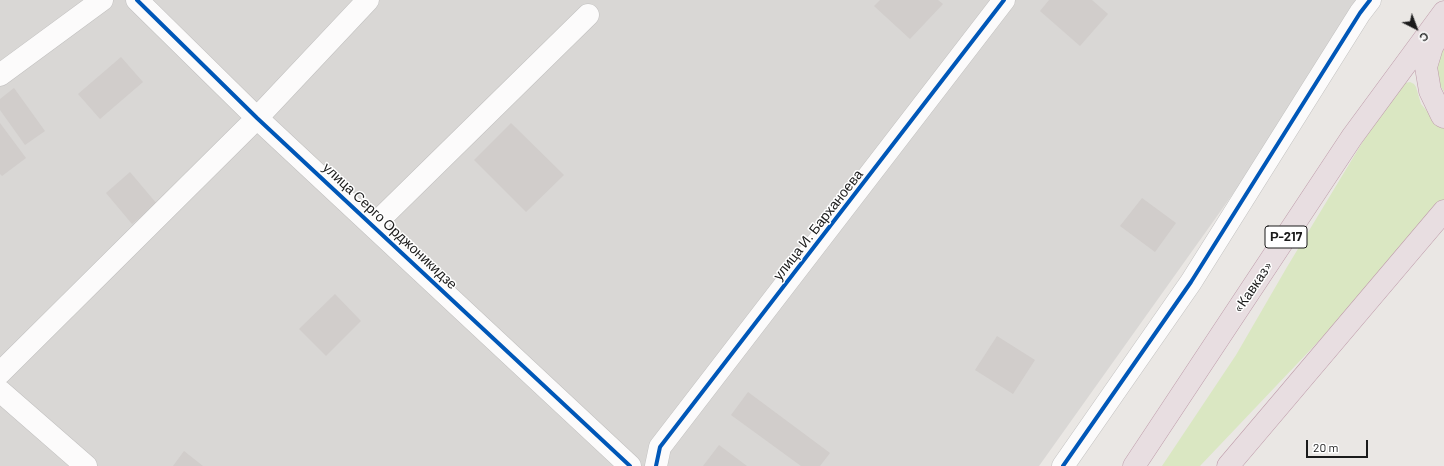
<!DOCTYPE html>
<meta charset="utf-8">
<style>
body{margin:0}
#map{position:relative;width:1444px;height:466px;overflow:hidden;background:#eae7e4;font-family:Barlow,sans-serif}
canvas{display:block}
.north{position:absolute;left:1396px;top:8px;width:40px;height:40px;-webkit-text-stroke:3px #fff;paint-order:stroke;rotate:138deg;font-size:11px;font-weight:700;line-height:16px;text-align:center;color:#1b1b1b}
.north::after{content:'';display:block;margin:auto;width:14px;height:18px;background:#1b1b1b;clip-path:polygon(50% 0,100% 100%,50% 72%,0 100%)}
.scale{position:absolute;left:1306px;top:440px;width:62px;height:18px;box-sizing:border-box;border:2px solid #1b1b1b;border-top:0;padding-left:5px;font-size:12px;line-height:14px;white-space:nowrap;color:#1b1b1b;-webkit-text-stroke:3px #fff;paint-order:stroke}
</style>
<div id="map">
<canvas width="1444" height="466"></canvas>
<div class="north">С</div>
<div class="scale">20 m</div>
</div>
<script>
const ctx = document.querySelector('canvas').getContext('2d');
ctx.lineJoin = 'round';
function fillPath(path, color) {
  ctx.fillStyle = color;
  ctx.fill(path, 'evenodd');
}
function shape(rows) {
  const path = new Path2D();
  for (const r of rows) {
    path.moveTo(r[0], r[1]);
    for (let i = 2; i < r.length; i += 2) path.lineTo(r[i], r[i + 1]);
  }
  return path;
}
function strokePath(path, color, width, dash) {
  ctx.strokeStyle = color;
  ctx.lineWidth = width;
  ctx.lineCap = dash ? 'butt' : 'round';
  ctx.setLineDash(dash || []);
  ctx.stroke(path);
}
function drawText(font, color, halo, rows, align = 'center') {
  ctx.font = font + ' Barlow,sans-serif';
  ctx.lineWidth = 3;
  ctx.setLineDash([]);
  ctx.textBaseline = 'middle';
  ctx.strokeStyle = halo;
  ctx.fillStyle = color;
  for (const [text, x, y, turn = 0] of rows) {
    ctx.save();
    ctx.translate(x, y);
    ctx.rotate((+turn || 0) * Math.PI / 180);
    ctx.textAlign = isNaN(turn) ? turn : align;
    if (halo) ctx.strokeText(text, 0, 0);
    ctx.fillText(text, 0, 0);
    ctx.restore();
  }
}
fillPath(shape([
 [0,0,1371,0,1039,466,0,466]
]), '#d9d7d5');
fillPath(shape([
 [1444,39,1444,92,1440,85,1436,66],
 [1410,82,1414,84,1416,87,1421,104,1427,111,1444,125,1444,201,1391,265,1200,466,1162,466,1236,355,1287,267,1371,128,1405,83]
]), '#dae7c2');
fillPath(shape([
 [880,0,938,0,943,4,910,39,874,6],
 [1049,0,1092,0,1108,14,1080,46,1040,11],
 [121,57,143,82,100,119,78,94],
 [14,88,45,131,25,145,0,110,0,99],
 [0,123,26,158,2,176,0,174],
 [511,123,564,175,526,212,474,160],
 [130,172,157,204,132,224,106,193],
 [1142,198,1176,223,1155,252,1120,226],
 [335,294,361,321,326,356,299,329],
 [997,336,1035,360,1013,394,975,370],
 [748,392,830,453,820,466,801,466,731,415],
 [719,445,747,466,703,466],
 [184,451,203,466,173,466]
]), '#d1cdcb');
const minor = shape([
 [137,0,257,118,630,466],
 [0,75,102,0],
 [373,226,588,15],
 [0,373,257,118,368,0],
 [0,391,86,466],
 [656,466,660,447,1004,0],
 [1063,466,1191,282,1360,13,1370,0]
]);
const highway = shape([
 [1440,33,1432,47,1426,67,1430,91,1442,116,1444,117],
 [1134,466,1352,137,1444,12],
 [1228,466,1444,211]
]);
strokePath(minor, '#c2c1c0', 23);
strokePath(highway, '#be9caa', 23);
strokePath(minor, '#fcfbfb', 22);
strokePath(highway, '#e8dee1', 22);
strokePath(shape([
 [137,0,257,118,630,466],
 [656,466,660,447,1004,0],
 [1063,466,1191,282,1360,13,1370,0]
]), '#0057b8', 4);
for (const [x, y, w] of [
 [1286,237,42]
]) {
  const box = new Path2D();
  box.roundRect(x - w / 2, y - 11, w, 22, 3);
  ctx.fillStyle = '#fff';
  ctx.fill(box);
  strokePath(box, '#1b1b1b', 1);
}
drawText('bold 13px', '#1b1b1b', null, [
 ["Р-217",1286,237]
]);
drawText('14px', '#1b1b1b', '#fff', [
 ["улица И. Барханоева",818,225,-52],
 ["улица Серго Орджоникидзе",390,226,43],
 ["«Кавказ»",1253,287,-56]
]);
</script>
